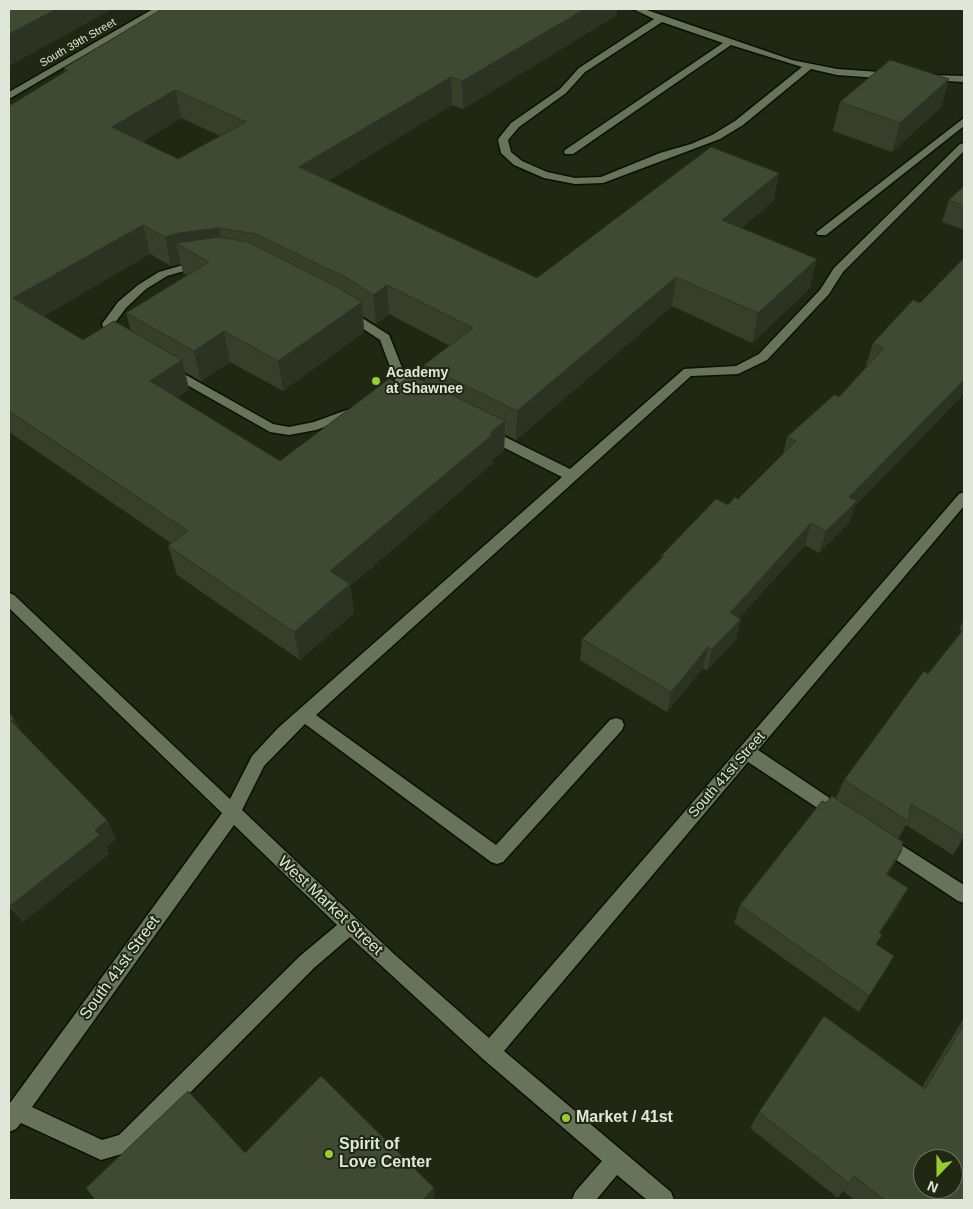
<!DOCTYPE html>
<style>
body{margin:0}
#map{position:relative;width:973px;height:1209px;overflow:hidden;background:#202813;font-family:Arial,sans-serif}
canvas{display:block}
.frame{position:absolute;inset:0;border:10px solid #e0e6d8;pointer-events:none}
.north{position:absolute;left:913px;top:1149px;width:50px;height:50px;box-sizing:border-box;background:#202813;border:1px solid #6d7462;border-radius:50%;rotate:202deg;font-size:14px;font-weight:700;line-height:20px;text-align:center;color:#e0e6d8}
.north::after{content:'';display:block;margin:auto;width:18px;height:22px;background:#9acb35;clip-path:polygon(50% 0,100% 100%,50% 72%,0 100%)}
</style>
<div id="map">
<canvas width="973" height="1209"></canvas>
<div class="frame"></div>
<div class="north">N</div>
</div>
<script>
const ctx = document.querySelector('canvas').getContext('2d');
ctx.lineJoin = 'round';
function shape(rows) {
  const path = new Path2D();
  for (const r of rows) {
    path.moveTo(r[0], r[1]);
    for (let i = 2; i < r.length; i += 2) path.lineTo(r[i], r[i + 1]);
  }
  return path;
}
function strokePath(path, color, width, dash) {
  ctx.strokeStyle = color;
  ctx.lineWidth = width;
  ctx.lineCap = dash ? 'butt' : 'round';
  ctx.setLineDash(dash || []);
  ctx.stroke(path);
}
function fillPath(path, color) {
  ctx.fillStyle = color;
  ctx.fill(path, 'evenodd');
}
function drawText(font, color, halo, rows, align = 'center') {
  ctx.font = font + ' Arial,sans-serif';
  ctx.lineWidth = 4;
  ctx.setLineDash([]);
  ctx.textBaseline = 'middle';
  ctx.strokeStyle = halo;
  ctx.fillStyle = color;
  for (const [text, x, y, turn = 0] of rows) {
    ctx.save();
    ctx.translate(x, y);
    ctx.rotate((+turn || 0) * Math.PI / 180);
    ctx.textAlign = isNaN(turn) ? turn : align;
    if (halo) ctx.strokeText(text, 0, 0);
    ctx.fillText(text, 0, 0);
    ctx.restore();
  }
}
const minor = shape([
 [153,9,163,9,9,99,9,92,153,9],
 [633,9,644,9,792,60,837,69,893,73,898,76,893,79,837,75,811,69,743,125,720,139,603,183,575,184,544,178,514,165,501,153,498,140,499,138,511,123,560,89,579,68,654,19,633,9],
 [662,22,723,43,565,150,564,152,565,154,573,154,731,45,802,67,735,121,712,135,691,144,660,153,601,177,575,178,547,172,522,161,511,152,508,140,519,127,566,93,585,72,662,22],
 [931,75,964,76,964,82,928,80,926,78,931,75],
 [964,118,964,126,826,235,818,235,816,233,818,231,964,118],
 [964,143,964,151,843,272,829,294,767,360,738,374,691,376,316,715,496,845,610,720,616,718,622,720,624,725,622,730,503,862,497,864,491,862,305,724,264,766,242,810,394,954,489,1038,959,494,964,492,964,506,758,750,843,807,846,812,843,817,837,820,831,817,748,762,504,1051,671,1192,674,1200,647,1200,617,1175,596,1200,572,1200,575,1192,602,1161,483,1059,350,937,314,968,132,1151,101,1160,21,1123,16,1129,9,1132,10,1103,222,813,9,608,9,593,14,595,230,799,252,756,278,728,562,477,481,436,479,433,481,430,491,430,570,469,684,369,736,366,759,354,820,290,834,268,960,144,964,143],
 [234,825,337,925,300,956,119,1135,102,1140,32,1107,234,825],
 [202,262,206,263,208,265,206,267,191,269,167,276,146,289,126,308,114,324,117,335,125,341,123,344,119,345,108,340,102,324,118,302,138,285,159,272,190,263,202,262],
 [348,309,389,335,411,390,420,397,419,400,414,401,401,396,380,340,344,316,342,313,348,309],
 [170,366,273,424,289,427,314,422,355,407,361,411,360,414,316,430,289,435,270,432,166,373,164,370,166,367,170,366],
 [884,834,964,885,964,903,958,901,878,848,875,842,878,836,884,834]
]);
strokePath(minor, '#091101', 3);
fillPath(minor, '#68735b');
fillPath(shape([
 [617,15,463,109,452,105,328,181,537,278,779,173,773,201,741,228,810,288,752,343,672,306,516,440,505,434,504,450,492,460,492,464,350,586,354,613,300,660,177,575,168,546,171,543,9,432,9,106,65,72,64,68],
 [181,118,220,136,178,159,142,142],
 [150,254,171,266,181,264,183,273,187,275,126,313,131,331,83,340,43,316],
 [389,314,450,346,424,365,425,381,399,384,280,461,177,398,189,389,185,372,201,381,230,362,283,391,364,332,363,316,376,324],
 [949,79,941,107,892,152,833,131,840,102],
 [964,186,964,230,942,222,949,200],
 [964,258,964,392,957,401,855,506,849,523,819,553,805,545,739,618,736,640,707,670,703,668,667,712,580,660,582,639,661,559,662,555,728,505,738,499,783,454,787,437,839,397,868,366,866,365,873,343,920,303],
 [964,618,964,837,953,855,906,825,898,839,901,852,888,875,908,888,898,906,880,933,882,935,876,945,894,956,859,1012,734,923,740,905,826,803,836,798,844,780,962,631,959,630],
 [9,713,14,719,21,732,107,820,116,839,106,847,109,854,23,922,9,906],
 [964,1018,964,1200,854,1200,843,1191,838,1198,750,1128,759,1112,922,1087]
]), '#373f2b');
fillPath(shape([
 [57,9,113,9,9,66,9,34],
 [585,9,617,9,617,15,463,109,462,81],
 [451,77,452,105,303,196,299,167],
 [949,79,941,107,892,152,900,123],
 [175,90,181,118,119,156,112,127],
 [779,173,773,201,717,249,722,220],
 [143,225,150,254,24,328,13,298],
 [219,228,225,257,176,243,181,264,171,266,165,237,179,233],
 [817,259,810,288,752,343,758,313],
 [676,277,672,306,516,440,517,411],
 [387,285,389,314,376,324,373,295],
 [362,302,364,332,283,391,278,361],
 [224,331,230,362,201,381,194,351],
 [182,360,189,389,158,411,150,381],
 [964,380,964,392,957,401,855,506,849,523,819,553,826,531,849,497],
 [505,421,504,450,492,460,492,464,350,586,354,613,300,660,294,632,330,571],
 [811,523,805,545,725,634,730,613],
 [741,619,736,640,707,670,712,649],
 [708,647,703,668,667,712,671,692],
 [14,719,25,738,11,721],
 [107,820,116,839,106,847,109,854,23,922,11,905,95,830],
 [901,852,891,870,876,892,886,874],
 [908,888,898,906,869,950,879,933],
 [434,1188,435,1200,423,1200]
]), '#2d3323');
const building = shape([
 [9,9,57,9,9,34,9,9],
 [162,9,585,9,462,81,451,77,299,167,537,278,711,147,779,173,722,220,817,259,758,313,676,277,517,411,424,365,473,328,387,285,373,295,349,279,256,234,219,228,179,233,165,237,143,225,13,298,83,340,114,321,182,360,150,381,280,461,389,379,399,384,411,375,505,421,490,433,492,435,330,571,350,584,294,632,168,546,188,531,9,411,9,106,68,70,64,68,162,9],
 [175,90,246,122,178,159,112,127,175,90],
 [890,60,949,79,900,123,840,102,890,60],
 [964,186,964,206,949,200,964,186],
 [219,237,248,242,339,288,362,302,278,361,224,331,194,351,126,313,209,262,176,243,219,237],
 [964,258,964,380,849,497,857,501,826,531,811,523,730,613,741,619,712,649,708,647,671,692,582,639,664,556,662,555,716,499,728,505,735,497,738,499,796,441,787,437,834,395,839,397,884,348,873,343,913,300,920,303,964,258],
 [964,629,964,836,911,804,908,821,844,780,924,671,928,674,964,629],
 [9,713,14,719,11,721,107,820,95,830,100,835,11,905,9,902,9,713],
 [832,796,903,842,901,852,886,874,908,888,879,933,882,935,876,944,894,956,869,996,740,905,822,801,826,803,832,796],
 [824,1016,925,1089,964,1024,964,1200,885,1200,854,1176,849,1183,759,1112,824,1016],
 [923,1159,953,1159,953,1189,923,1189,923,1159],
 [321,1076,434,1188,423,1200,95,1200,86,1188,188,1091,245,1153,321,1076]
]);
fillPath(building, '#404932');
strokePath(building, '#2d3323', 1);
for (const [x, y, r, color] of [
 [376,381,5,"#9acb35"],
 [566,1118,5,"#9acb35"],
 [329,1154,5,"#9acb35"]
]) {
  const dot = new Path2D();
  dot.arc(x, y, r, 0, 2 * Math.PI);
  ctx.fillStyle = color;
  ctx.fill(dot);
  strokePath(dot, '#202813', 2);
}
drawText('11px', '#e0e6d8', '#202813', [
 ["South 39th Street",78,43,-30]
]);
drawText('bold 14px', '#e0e6d8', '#202813', [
 ["Academy",386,373],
 ["at Shawnee",386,389]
], 'left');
drawText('14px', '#e0e6d8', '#202813', [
 ["South 41st Street",727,775,-49]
]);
drawText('16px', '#e0e6d8', '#202813', [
 ["West Market Street",330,906,43],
 ["South 41st Street",120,968,-54]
]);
drawText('bold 16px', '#e0e6d8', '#202813', [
 ["Market / 41st",576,1118],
 ["Spirit of",339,1145],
 ["Love Center",339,1163]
], 'left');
</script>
